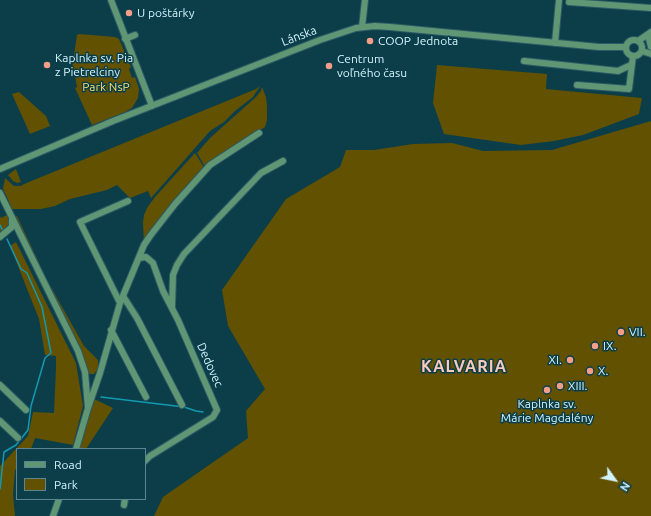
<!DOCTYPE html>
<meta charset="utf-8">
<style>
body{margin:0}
#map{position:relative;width:651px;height:516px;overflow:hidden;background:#0b3e49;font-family:Ubuntu,sans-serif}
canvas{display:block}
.legend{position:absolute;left:16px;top:448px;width:130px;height:52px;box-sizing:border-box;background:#0b3e49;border:1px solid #5b8691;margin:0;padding:5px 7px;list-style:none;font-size:12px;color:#d2f3fc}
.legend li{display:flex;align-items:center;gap:8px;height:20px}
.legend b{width:20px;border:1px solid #5b8691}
.north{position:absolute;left:595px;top:460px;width:40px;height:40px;-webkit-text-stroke:3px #0b3e49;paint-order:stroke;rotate:123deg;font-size:11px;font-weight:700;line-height:16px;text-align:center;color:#d2f3fc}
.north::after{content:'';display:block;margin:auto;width:14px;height:18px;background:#d2f3fc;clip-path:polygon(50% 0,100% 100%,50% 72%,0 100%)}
</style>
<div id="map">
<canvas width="651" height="516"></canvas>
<ul class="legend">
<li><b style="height:5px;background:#619674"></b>Road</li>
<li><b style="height:11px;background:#615100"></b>Park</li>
</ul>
<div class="north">N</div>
</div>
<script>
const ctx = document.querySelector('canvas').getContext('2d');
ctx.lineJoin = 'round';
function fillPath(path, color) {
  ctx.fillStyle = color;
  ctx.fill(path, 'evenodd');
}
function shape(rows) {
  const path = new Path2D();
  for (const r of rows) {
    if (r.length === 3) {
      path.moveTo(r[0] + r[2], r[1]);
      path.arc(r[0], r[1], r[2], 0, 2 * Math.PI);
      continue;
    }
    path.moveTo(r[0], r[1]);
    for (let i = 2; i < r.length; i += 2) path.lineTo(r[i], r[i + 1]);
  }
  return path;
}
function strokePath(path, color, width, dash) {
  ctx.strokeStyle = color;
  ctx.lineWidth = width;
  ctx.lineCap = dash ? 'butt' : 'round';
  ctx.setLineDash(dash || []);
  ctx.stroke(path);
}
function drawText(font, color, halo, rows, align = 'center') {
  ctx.font = font + ' Ubuntu,sans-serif';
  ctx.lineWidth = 3;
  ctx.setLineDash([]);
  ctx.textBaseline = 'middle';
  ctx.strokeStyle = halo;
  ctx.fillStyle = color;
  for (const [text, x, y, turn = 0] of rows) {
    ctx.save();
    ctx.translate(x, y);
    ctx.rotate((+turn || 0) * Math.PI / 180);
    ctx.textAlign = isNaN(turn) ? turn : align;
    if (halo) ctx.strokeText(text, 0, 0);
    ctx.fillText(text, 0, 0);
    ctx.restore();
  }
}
fillPath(shape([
 [79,34,115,37,119,39,131,67,129,69,132,78,135,77,139,89,138,98,132,108,125,112,92,125,75,88,77,87,74,70,72,69,77,35],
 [437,65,547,74,546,89,642,98,639,114,583,135,554,141,521,145,444,134,433,103],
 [260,86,253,97,235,111,224,122,210,131,151,198,148,191,130,198,117,185,107,190,70,199,55,206,41,209,12,209,7,197,3,189,5,178,14,186,21,186,24,184,256,89],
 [262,87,266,97,267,106,267,120,265,127,209,163,205,167,197,153,210,138,256,97,261,91],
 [19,92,46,116,50,126,30,134,12,94],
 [651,121,651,516,154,516,163,497,248,438,246,411,265,389,228,326,222,290,286,199,340,167,346,150,374,150,413,144,452,143,483,151,552,150],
 [195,153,205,169,144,245,143,222,144,215,147,208,155,197],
 [16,169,21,182,17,183,13,181,8,175],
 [7,215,11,221,9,226,2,233,0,231,0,216,1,218],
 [17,216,47,280,84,346,98,360,98,369,94,374,89,374,12,217],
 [16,242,76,363,83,406,73,445,35,438,31,449,17,449,17,468,15,470,13,494,15,516,0,516,0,466,28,436,33,412,54,413,56,368,56,356,45,355,39,319,10,246],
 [94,399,113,408,86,449,79,449,87,422,86,421]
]), '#615100');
strokePath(shape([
 [0,225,3,231],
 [101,397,184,407,196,411,203,412],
 [0,489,4,452,16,445,28,430,31,406,45,358,51,353,42,307,27,273,21,269,7,239]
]), '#1399b2', 1.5);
const minor = shape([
 [111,0,152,106],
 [569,2,651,8],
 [362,27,365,0],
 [651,32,649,39,651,47],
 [125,39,135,35],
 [634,48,8],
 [638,41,651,32],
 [555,43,559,0],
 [642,51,651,54],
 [524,61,618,71,631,65],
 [577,85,629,89,633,56],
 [0,169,113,121,320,40,356,28,375,26,390,27,599,47,626,47],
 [0,193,78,351,85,372,88,408,76,449],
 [0,237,12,227,12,218],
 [139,258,146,257,153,263,163,291,178,320,217,410,213,417,150,456,145,461],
 [123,296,137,318,182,405],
 [120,303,80,222,128,201],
 [172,307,173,275,177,265,184,254,261,173,283,161],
 [111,330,146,397],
 [0,385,26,410],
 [88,408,100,373,120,303,144,245,150,236,175,204,210,165,259,133],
 [0,421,18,438],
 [124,505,125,499],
 [53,516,59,499]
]);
strokePath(minor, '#2b5b66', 8);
strokePath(minor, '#619674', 6);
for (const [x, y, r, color] of [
 [129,13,4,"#f49e88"],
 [370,41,4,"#f49e88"],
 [47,65,4,"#f49e88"],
 [329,66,4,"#f49e88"],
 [621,332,4,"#f49e88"],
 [595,346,4,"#f49e88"],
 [570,360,4,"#f49e88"],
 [590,371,4,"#f49e88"],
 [560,386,4,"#f49e88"],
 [547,390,4,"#f49e88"]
]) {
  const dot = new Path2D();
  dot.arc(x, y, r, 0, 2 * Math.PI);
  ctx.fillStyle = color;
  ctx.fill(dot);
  strokePath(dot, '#0b3e49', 1.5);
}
drawText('12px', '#d2f3fc', '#0b3e49', [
 ["U poštárky",137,13],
 ["COOP Jednota",378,41],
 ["Kaplnka sv. Pia",55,58],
 ["z Pietrelciny",55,72],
 ["Centrum",337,59],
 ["voľného času",337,73],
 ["VII.",629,332],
 ["IX.",603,346],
 ["XI.",562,360,"right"],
 ["X.",598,371],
 ["XIII.",568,386],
 ["Kaplnka sv.",547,404,"center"],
 ["Márie Magdalény",547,418,"center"]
], 'left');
drawText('12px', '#d2f3fc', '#0b3e49', [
 ["Lánska",299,36,-21],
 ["Dedovec",210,365,66]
]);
drawText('12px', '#fbde6b', '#0b3e49', [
 ["Park NsP",106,87]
]);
ctx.letterSpacing = '1px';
drawText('bold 16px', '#fccabc', '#0b3e49', [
 ["KALVARIA",464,367]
]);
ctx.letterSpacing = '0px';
</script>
